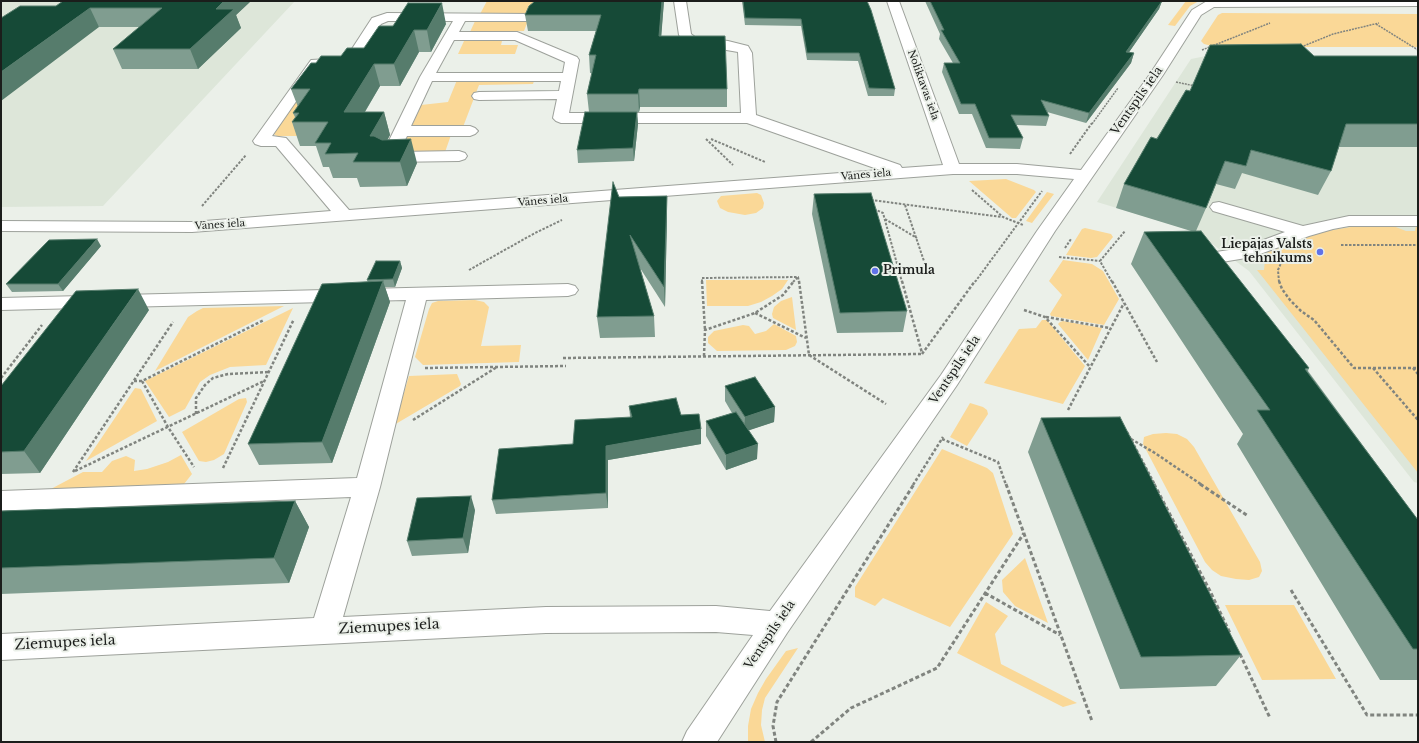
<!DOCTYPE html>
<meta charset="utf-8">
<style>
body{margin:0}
#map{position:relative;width:1419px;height:743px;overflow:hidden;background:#ebf0e9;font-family:"Libre Baskerville",serif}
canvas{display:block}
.frame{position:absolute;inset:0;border:2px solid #1b1d1b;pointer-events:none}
</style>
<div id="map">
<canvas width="1419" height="743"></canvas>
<div class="frame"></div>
</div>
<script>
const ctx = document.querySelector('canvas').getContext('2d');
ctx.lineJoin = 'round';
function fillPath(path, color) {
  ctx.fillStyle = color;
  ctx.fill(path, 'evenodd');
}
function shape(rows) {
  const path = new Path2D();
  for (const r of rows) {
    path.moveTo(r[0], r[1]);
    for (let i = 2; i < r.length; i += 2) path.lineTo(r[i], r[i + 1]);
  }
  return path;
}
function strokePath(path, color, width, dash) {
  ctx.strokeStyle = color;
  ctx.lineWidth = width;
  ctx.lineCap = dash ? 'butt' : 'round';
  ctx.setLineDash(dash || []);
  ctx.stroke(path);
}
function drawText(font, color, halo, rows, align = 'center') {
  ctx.font = font + ' "Libre Baskerville",serif';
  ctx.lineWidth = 4;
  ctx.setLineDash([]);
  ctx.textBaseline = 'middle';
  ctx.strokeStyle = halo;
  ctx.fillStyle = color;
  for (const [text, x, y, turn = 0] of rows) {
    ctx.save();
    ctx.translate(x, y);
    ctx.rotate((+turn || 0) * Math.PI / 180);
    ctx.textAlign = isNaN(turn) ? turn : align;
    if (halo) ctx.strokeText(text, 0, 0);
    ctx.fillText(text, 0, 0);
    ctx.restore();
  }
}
fillPath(shape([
 [1,1,295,1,103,206,1,207],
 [1206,56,1418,56,1418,483,1414,482,1249,271,1196,232,1097,202,1191,59]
]), '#dde6d9');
fillPath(shape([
 [487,1,535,1,530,14,480,14],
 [1186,1,1199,1,1190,6,1175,26,1168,25],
 [1222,13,1418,14,1418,47,1216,47,1204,44,1201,41,1218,15],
 [529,18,524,31,470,32,476,19],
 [464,41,502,41,501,45,518,45,515,54,458,54],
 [313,75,318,112,301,136,277,136,272,133],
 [457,80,496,81,534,81,533,84,479,85,463,127,411,128,421,105,448,102],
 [408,135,451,135,444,155,399,156],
 [1006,179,1034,190,1036,192,1016,218,1012,218,969,181],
 [1047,192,1054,194,1032,223,1026,221],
 [757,193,761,195,764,203,763,208,756,213,745,215,728,212,720,208,717,201,721,196],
 [1393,226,1406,231,1415,231,1416,226,1418,226,1418,473,1257,270,1264,270,1265,260,1269,260,1277,264,1282,256,1270,256,1264,254,1321,232,1351,227],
 [1085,228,1111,234,1113,237,1097,257,1091,258,1066,255,1082,229],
 [1063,260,1092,264,1103,271,1119,299,1104,325,1051,316,1050,314,1062,295,1049,281],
 [706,280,788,280,782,289,772,296,761,302,748,306,707,306],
 [792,297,796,330,773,318,772,314,774,307,781,301],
 [475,300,484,302,489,307,481,346,521,345,519,362,423,365,415,357,429,309,432,303,438,301],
 [284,306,155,371,188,317,197,311,203,308],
 [293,308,266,365,230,367,210,375,200,382,185,409,169,417,145,381],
 [1042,320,1047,320,1085,366,1063,404,984,383,1019,329,1036,328],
 [1063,321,1102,328,1088,360,1058,324,1060,322],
 [774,324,796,336,797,342,795,346,786,350,717,351,708,343,708,337,714,331,743,325,749,326,755,334,766,331],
 [457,374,461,384,460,386,394,425,409,376],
 [135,388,141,389,157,421,86,461],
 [246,398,247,402,224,454,214,460,206,462,199,461,182,432,239,399],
 [970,403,983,407,987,410,988,414,967,446,950,437],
 [1166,433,1177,434,1187,439,1194,447,1260,562,1262,571,1259,577,1249,580,1236,579,1221,576,1212,570,1205,562,1143,444,1144,437,1153,434],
 [942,449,987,468,993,473,1013,534,950,627,883,598,875,606,855,597,855,587],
 [181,455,192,474,184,484,47,491,83,472,102,472,112,461,126,456,135,460,134,471,147,469,168,462],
 [1025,558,1048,623,1015,606,1003,592,1002,580],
 [986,602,1008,616,995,634,1001,664,1077,703,1063,707,957,653],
 [1225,605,1294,605,1336,679,1262,680],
 [798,648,765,698,762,710,761,725,765,742,748,742,748,726,751,709,758,693,766,679,786,651]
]), '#fad897');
const minor = shape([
 [674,1,686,1,691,34,695,37,728,41,748,46,752,53,756,115,900,165,902,168,943,165,887,1,899,1,959,164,1017,164,1081,170,1150,74,1192,10,1207,1,1418,1,1418,6,1214,7,1201,15,1163,75,1055,231,957,385,787,633,717,742,682,742,687,731,753,635,716,632,546,633,1,660,1,634,314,618,351,497,1,511,1,491,357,478,406,300,1,310,1,298,568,284,575,286,578,290,575,294,568,296,426,300,380,487,343,617,546,607,716,606,770,611,941,375,1037,231,1074,179,1017,174,953,174,192,232,1,231,1,221,192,222,331,211,276,146,261,146,255,144,253,141,311,60,346,58,372,18,387,13,533,14,535,17,533,20,529,21,465,21,459,32,517,32,577,57,579,60,569,113,741,113,738,52,686,43,679,35,674,1],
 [388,21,453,21,420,77,381,157,383,160,389,162,459,161,465,159,467,156,465,153,459,151,399,152,407,136,470,136,475,134,478,131,475,128,470,126,411,126,432,81,561,81,559,91,479,92,474,93,472,96,474,99,479,100,557,99,553,118,556,121,561,123,747,123,880,170,349,210,286,138,272,136,320,67,355,65,381,24,388,21],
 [454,40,515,40,565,62,563,73,436,73,454,40],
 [1219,202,1303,226,1349,216,1418,216,1418,226,1349,226,1333,229,1309,236,1252,257,1210,264,1203,262,1201,258,1203,254,1242,248,1285,232,1213,211,1210,207,1213,203,1219,202]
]);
strokePath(minor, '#9da19b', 2);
strokePath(shape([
 [1376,24,1418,50],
 [1301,47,1333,34,1379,23],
 [1202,50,1270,23],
 [1176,82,1195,86],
 [1092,124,1118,88]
]), '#80847f', 1.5, [2, 1]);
strokePath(shape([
 [706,139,733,165],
 [711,139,765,162],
 [1070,154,1092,123],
 [972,190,1003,217,1023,225],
 [871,200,1002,217],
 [905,205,927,270],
 [202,206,246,155],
 [874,209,883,213,902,282],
 [885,219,917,238],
 [1341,245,1418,245],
 [1065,248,1071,239],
 [1059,257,1100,261],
 [469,270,535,233,562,220],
 [702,282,702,278,798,277,799,282],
 [793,282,798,277],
 [975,282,1042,191],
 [1112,282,1100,261,1125,231],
 [1279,282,1278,270,1281,263]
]), '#80847f', 2, [2.5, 1.5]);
strokePath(shape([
 [702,281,705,330],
 [799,281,809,355,886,404],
 [902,281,922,353],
 [1112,281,1157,362],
 [1279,281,1282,289,1290,300,1301,311,1314,320,1354,368,1418,368],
 [1024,310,1045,317,1090,367],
 [755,313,806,338],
 [1046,317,1110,328],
 [922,354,975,281],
 [704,356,705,330,755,313,783,295,794,281],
 [563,358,922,354],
 [425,368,566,366],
 [1373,368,1418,420],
 [1413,368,1418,374],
 [1,378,42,325],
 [134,381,142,381,264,320],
 [142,381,168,427,194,467],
 [1068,410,1124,303],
 [196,414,196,398,205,385,213,378,228,374,268,372],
 [413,420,497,367],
 [1127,432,1155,485],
 [942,439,998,462,1006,485],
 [1131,439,1155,453,1202,485],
 [223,468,294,319],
 [75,471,264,381],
 [73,472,173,322],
 [913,485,943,437]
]), '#80847f', 2.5, [3, 2]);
strokePath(shape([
 [1006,484,1092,721],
 [1154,484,1210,591,1230,633],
 [1200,484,1248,516],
 [1291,590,1367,715,1418,715],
 [985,593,1060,635],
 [1240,654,1270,718],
 [776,742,773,726,777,702,914,484],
 [811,742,851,708,937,668,1024,533]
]), '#80847f', 3, [4, 2.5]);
fillPath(minor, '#fff');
fillPath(shape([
 [251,1,236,15,241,28,198,69,122,69,113,49,139,27,99,27,56,6],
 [533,1,664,1,661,36,727,89,727,107,640,107,639,112,589,112,587,94,592,73,590,73,589,55,596,31,528,31,525,15,533,3],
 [742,1,867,1,895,89,894,96,868,96,858,61,807,60,801,26,745,25],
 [925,1,1162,1,1159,9,1129,52,1134,53,1131,63,1086,123,1047,112,1049,116,1046,126,1016,125,1023,138,1020,149,986,148,972,114,959,114,942,72,944,63,953,63,939,39,940,34],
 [446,24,431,52,419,52,400,86,380,86,365,112,384,112,390,135,387,140,417,163,407,186,360,187,357,178,333,178,329,167,323,167,316,146,300,146,292,122,295,117,293,113,298,107,291,89,316,63,341,56,364,48,393,26],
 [1314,56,1418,56,1418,147,1339,147,1331,171,1318,195,1242,173,1235,189,1216,184,1206,208,1196,231,1309,368,1308,371,1418,520,1418,680,1380,680,1237,444,1243,434,1131,264,1144,232,1191,231,1116,208,1124,184,1190,91],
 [637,112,638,124,634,161,578,163,577,150],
 [814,194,907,311,903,332,837,333,812,214],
 [667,196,667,216,665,307,640,268,654,316,655,337,600,338,597,317,619,197],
 [101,246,63,291,12,292,6,284],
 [400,261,402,268,395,287,385,287,390,302,332,463,259,465,248,444,368,282,367,280],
 [149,310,40,473,1,474,1,386],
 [725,386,775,407,774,422,749,430,757,459,726,470,706,436,706,421,732,413,725,401],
 [629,406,681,415,701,429,701,444,608,460,608,508,496,514,492,500,573,444,630,417],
 [1041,418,1241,655,1216,686,1120,689,1028,452],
 [295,501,309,527,289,583,1,594,1,511],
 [475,510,468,553,412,556,407,541]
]), '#809d90');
fillPath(shape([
 [224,1,251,1,236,15,241,28,198,69,190,49,216,9],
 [662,1,664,1,660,53,659,36],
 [1162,1,1159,9,1123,61,1126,52],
 [442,3,446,24,431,52,427,30],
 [90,8,99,27,1,101,1,72],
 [414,30,419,52,400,86,394,64],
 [1134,53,1131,63,1086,123,1089,113],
 [374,64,380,86,351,135,344,112],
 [639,89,640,107,639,112,638,94],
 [384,112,390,135,377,160,370,136],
 [637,112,638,124,634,161,633,148],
 [411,139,417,163,407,186,400,162],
 [667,196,667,216,665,307,664,287],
 [97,239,101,246,63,291,58,284],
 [400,261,402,268,395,287,393,279],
 [383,281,390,302,332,463,322,442],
 [138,289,149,310,40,473,24,451],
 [775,407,774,422,744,432,745,417],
 [701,429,701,444,608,460,608,508,606,493,606,446],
 [758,444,757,459,726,470,726,455],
 [471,496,475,510,468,553,463,538],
 [295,501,309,527,289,583,274,558]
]), '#567c6c');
const building = shape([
 [63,1,224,1,216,9,234,9,190,49,113,49,162,8,90,8,1,72,1,18,20,6,56,6,63,1],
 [534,1,662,1,659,36,725,36,727,89,639,89,638,94,587,94,596,55,589,55,601,15,525,15,529,6,534,2,534,1],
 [743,1,867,1,871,10,895,89,869,88,859,53,807,53,801,19,745,18,743,1],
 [930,1,1162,1,1126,52,1134,53,1089,113,1041,100,1049,116,1011,115,1023,138,989,138,975,104,961,104,944,63,960,63,941,30,944,30,930,1],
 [408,3,442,3,427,30,414,30,394,64,374,64,344,112,384,112,370,136,374,136,382,140,411,139,400,162,353,162,358,153,325,154,331,143,315,143,328,122,292,122,299,113,293,113,310,89,291,89,311,63,316,63,321,56,341,56,347,48,364,48,379,26,393,26,408,3],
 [1301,44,1314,56,1418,56,1418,124,1346,124,1331,171,1251,150,1246,166,1225,161,1206,208,1124,184,1151,137,1157,139,1186,90,1190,91,1210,45,1301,44],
 [585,112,637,112,633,148,577,150,585,112],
 [613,182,619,197,667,196,664,287,630,235,654,316,597,317,613,182],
 [871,193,907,311,840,313,814,194,871,193],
 [1201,231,1309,368,1305,369,1418,520,1418,649,1413,649,1257,410,1270,410,1144,232,1201,231],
 [97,239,58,284,6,284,49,240,97,239],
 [376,261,400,261,393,279,367,280,376,261],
 [383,281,322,442,248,444,322,284,383,281],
 [138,289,24,451,1,452,1,386,76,291,138,289],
 [755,377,775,407,745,417,725,386,755,377],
 [676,398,681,415,699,414,701,429,606,446,606,493,492,500,499,449,573,444,575,420,632,417,629,406,676,398],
 [736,412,758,444,726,455,706,421,736,412],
 [1120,417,1241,655,1141,657,1041,418,1120,417],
 [471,496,463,538,407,541,417,498,471,496],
 [295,501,274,558,1,568,1,511,295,501]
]);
fillPath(building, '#164a37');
strokePath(building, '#567c6c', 1);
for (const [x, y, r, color] of [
 [1320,252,4,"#6072e9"],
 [875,271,4,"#6072e9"]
]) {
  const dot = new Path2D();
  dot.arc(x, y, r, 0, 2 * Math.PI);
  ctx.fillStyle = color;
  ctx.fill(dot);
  strokePath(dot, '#ebf0e9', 1.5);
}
drawText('10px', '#1b1d1b', '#ebf0e9', [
 ["Noliktavas iela",923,85,70],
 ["Vānes iela",866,175,-5],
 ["Vānes iela",543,201,-5],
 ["Vānes iela",220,225,-4]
]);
drawText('12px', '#1b1d1b', '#ebf0e9', [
 ["Ventspils iela",1137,101,-55],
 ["Ventspils iela",955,370,-56],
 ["Ventspils iela",770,635,-56]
]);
drawText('bold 12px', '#1b1d1b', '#ebf0e9', [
 ["Liepājas Valsts",1312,245],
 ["tehnikums",1312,259],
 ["Primula",883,271,"left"]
], 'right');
drawText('14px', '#1b1d1b', '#ebf0e9', [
 ["Ziemupes iela",389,627,-3],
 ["Ziemupes iela",65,643,-3]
]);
</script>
